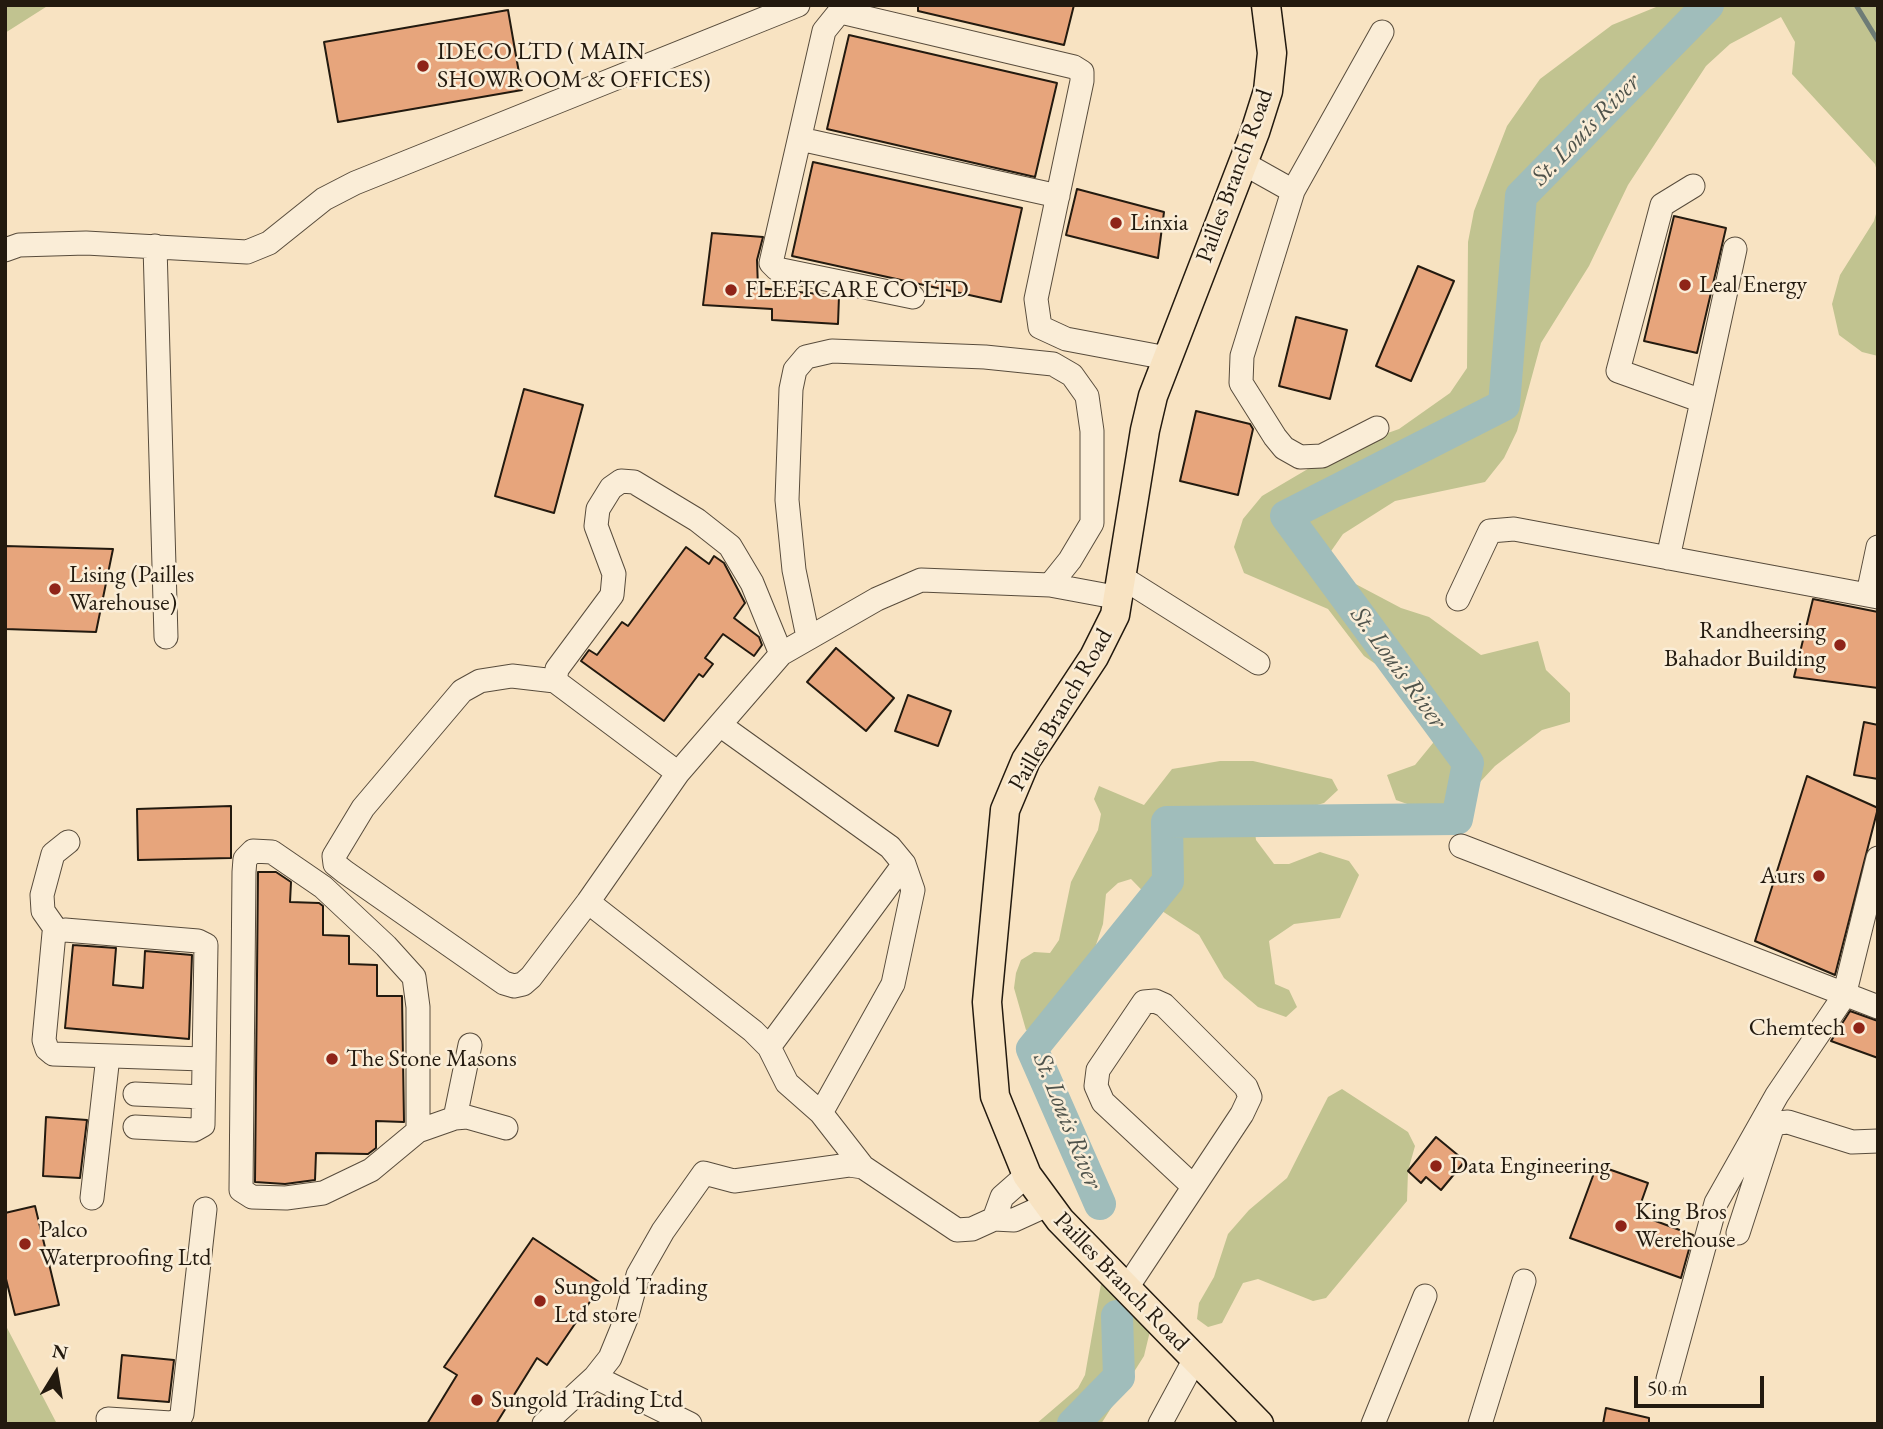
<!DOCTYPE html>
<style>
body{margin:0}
#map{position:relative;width:1883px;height:1429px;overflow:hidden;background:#f8e3c2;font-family:"EB Garamond",serif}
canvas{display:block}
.frame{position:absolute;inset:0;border:7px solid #231a0f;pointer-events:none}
.north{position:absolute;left:21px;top:1338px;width:70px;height:70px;-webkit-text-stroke:5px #faedd7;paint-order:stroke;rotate:11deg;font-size:19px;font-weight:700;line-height:28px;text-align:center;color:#231a0f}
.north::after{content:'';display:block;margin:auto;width:24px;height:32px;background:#231a0f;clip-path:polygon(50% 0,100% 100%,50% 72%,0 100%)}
.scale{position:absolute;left:1634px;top:1376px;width:130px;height:32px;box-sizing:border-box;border:4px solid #231a0f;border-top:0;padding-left:9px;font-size:21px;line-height:24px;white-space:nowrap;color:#231a0f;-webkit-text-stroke:5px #faedd7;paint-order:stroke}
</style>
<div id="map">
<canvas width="1883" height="1429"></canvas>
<div class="frame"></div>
<div class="north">N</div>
<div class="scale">50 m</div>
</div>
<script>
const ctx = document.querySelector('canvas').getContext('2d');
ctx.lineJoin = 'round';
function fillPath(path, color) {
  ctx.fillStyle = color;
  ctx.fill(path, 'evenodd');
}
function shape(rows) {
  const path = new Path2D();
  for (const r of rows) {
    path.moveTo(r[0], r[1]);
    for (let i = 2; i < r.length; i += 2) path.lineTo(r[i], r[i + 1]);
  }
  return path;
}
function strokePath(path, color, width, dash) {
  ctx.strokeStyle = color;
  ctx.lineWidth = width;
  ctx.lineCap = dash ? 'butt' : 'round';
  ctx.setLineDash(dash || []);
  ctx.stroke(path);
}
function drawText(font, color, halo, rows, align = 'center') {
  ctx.font = font + ' "EB Garamond",serif';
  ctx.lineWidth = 5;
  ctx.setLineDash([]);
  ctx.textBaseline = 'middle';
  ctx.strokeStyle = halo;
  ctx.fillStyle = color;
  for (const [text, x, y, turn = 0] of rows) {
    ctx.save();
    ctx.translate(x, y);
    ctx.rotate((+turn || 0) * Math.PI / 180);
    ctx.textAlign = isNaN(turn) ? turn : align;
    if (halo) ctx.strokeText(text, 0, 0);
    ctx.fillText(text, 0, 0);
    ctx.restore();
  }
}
fillPath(shape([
 [5,5,49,5,5,33],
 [1661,5,1878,5,1878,175,1875,164,1792,74,1795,42,1781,17,1730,44,1706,66,1628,185,1589,266,1541,343,1517,431,1504,458,1485,482,1395,501,1343,534,1327,557,1348,580,1401,608,1429,617,1481,655,1538,641,1546,670,1570,693,1570,722,1542,730,1495,766,1454,810,1424,810,1396,800,1387,775,1415,765,1433,743,1433,713,1413,690,1364,656,1328,609,1244,573,1234,547,1243,519,1262,496,1340,450,1399,429,1450,393,1467,368,1468,242,1474,211,1507,126,1540,79,1612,25],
 [1878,207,1878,356,1862,352,1839,335,1832,304,1840,275,1874,221],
 [1220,761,1253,761,1332,779,1338,790,1324,803,1254,824,1256,840,1274,864,1289,864,1320,852,1349,861,1359,875,1340,918,1294,924,1269,941,1275,984,1289,990,1297,1007,1286,1017,1258,1007,1224,978,1199,935,1162,911,1131,879,1118,883,1106,894,1103,924,1069,1025,1026,1030,1014,988,1016,973,1021,960,1034,952,1050,953,1059,940,1071,882,1098,830,1101,814,1094,799,1099,786,1144,805,1172,769],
 [1342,1089,1408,1132,1415,1146,1408,1171,1407,1201,1326,1298,1313,1301,1258,1279,1243,1283,1222,1323,1208,1327,1197,1319,1199,1303,1214,1277,1228,1234,1249,1210,1287,1178,1328,1097],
 [1101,1284,1151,1327,1144,1356,1101,1424,1036,1424,1078,1388,1085,1375],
 [5,1324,57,1424,5,1424]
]), '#c1c390');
strokePath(shape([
 [1856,5,1878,41]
]), '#6e7c76', 5);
strokePath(shape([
 [1100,1204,1032,1049,1168,881,1167,822,1457,819,1468,763,1286,516,1504,405,1521,196,1708,5],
 [1073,1424,1119,1377,1117,1316]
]), '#a0bdbb', 32);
const building = shape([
 [918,5,1074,5,1064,45,918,11,918,5],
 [508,10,522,90,338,122,324,42,508,10],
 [849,35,1057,83,1035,177,827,129,849,35],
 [813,162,1022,208,1001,302,792,256,813,162],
 [1077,189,1164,212,1158,258,1066,235,1077,189],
 [1674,216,1726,228,1697,353,1644,341,1674,216],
 [712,233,763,237,757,260,758,288,839,296,838,324,772,320,772,309,703,305,712,233],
 [1418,266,1454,281,1411,381,1376,366,1418,266],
 [1296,317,1347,330,1330,399,1279,386,1296,317],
 [524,389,583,405,554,513,495,496,524,389],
 [1196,411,1250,424,1253,429,1238,495,1180,481,1196,411],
 [5,546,113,549,96,632,5,629,5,546],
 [686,547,709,564,714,556,724,563,745,603,734,618,759,637,762,645,754,656,723,634,705,658,713,664,703,677,699,674,664,721,581,661,589,650,597,655,622,622,628,626,686,547],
 [1813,599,1878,612,1878,688,1794,677,1813,599],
 [836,648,894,698,866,731,807,682,836,648],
 [908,695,951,711,938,746,895,731,908,695],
 [1864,722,1878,725,1878,779,1854,775,1864,722],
 [1807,776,1878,808,1835,975,1755,941,1807,776],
 [231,806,231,858,138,860,137,809,231,806],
 [258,872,276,872,291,882,290,902,319,903,323,906,323,935,349,936,349,964,377,965,377,996,402,996,404,1122,376,1121,376,1148,368,1154,316,1153,315,1180,285,1184,255,1182,258,872],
 [73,945,116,948,113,985,143,988,145,951,192,955,189,1039,65,1028,73,945],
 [1850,1011,1878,1021,1878,1058,1831,1041,1850,1011],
 [46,1117,87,1120,80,1178,43,1176,46,1117],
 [1436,1137,1465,1161,1441,1190,1426,1177,1421,1183,1408,1171,1436,1137],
 [1597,1165,1648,1183,1637,1214,1693,1235,1681,1278,1570,1238,1597,1165],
 [35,1206,59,1305,15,1315,5,1275,5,1213,35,1206],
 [533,1238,602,1284,547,1365,537,1358,496,1424,427,1424,457,1375,444,1367,533,1238],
 [122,1355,174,1360,169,1402,118,1398,122,1355],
 [1606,1408,1649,1418,1649,1424,1603,1424,1606,1408]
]);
fillPath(building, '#e7a57c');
strokePath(building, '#231a0f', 2);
const minor = shape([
 [845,5,824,31,771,263,777,269,913,297],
 [841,12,1074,67,1082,72,1082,81,1036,299,1040,327,1066,339,1167,358],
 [800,139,1058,196],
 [1243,163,1293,191],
 [1693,186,1662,205,1618,371,1702,401],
 [155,246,166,637],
 [5,250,19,245,86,243,247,252,269,243,324,199,355,183,798,5],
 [1377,428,1322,456,1300,457,1284,448,1275,437,1241,383,1242,356,1293,191,1382,32],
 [1668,558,1735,249],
 [1123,578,1258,663],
 [1868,594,1878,547],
 [1458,599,1490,531,1514,529,1878,597],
 [808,637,794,570,787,500,791,389,795,370,806,357,832,351,985,357,1053,364,1072,375,1087,396,1092,431,1092,523,1070,560,1050,585],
 [555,681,512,676,480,681,462,691,363,808,334,856,335,864,345,872,504,983,514,986,523,984,531,977,588,902,678,773,781,654,877,599,921,580,1050,585,1120,598],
 [720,725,890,847,904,864,913,890,893,984,821,1113,863,1167],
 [678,773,555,681,557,669,612,595,614,574,596,526,598,509,611,488,621,481,634,482,697,520,730,546,752,583,781,654],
 [1461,846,1878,1007],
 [588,902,753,1031,769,1047,787,1083,821,1113],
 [57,931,43,911,42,895,53,854,68,842],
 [769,1047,904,864],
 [135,1094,203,1097],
 [455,1118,470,1045],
 [135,1127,194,1130,203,1125,206,945,198,941,65,930,54,933,44,1040,47,1049,53,1054,203,1059],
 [418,1131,418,1007,414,977,386,946,323,887,272,852,253,851,245,859,244,872,241,1190,252,1197,286,1198,323,1193,371,1170,418,1131,455,1118,467,1117,506,1128],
 [92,1198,108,1056],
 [994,1219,1002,1197,1027,1175],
 [1738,1233,1772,1128,1778,1123,1788,1122,1852,1142,1878,1141],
 [1126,1289,1242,1114,1250,1097,1246,1087,1164,1005,1155,1001,1144,1002,1098,1070,1096,1086,1103,1102,1193,1186],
 [1668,1379,1716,1203,1777,1095,1844,996,1878,858],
 [108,1419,171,1423,179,1420,182,1414,205,1209],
 [544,1424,595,1377],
 [690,1424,595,1377,610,1358,626,1319,638,1275,663,1231,704,1173,734,1181,849,1165,863,1167,957,1230,972,1229,994,1219,1014,1220,1047,1205],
 [1160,1424,1195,1359],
 [1373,1424,1425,1296],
 [1480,1424,1524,1281]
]);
const major = shape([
 [1259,1424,1060,1220,1027,1175,995,1096,987,1002,1005,810,1026,760,1094,657,1115,615,1145,430,1153,396,1255,132,1268,91,1272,53,1266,5]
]);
strokePath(minor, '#584c3c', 25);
strokePath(major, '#231a0f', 31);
strokePath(minor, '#faedd7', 23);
strokePath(major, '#f8e3c2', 28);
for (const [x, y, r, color] of [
 [423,66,7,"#8f2418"],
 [1116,223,7,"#8f2418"],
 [1685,285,7,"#8f2418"],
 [731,290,7,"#8f2418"],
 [55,589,7,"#8f2418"],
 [1840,645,7,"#8f2418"],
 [1819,876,7,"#8f2418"],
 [1859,1028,7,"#8f2418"],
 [332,1059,7,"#8f2418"],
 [1436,1166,7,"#8f2418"],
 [1621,1226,7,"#8f2418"],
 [25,1244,7,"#8f2418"],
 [540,1301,7,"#8f2418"],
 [477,1400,7,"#8f2418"]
]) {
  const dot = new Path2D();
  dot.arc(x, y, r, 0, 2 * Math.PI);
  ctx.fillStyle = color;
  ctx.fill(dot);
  strokePath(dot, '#faedd7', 2.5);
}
drawText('24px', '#231a0f', '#faedd7', [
 ["IDECO LTD ( MAIN",437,52],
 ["SHOWROOM & OFFICES)",437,80],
 ["Linxia",1130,223],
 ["Leal Energy",1699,285],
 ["FLEETCARE CO LTD",745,290],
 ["Lising (Pailles",69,575],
 ["Warehouse)",69,603],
 ["Randheersing",1826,631,"right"],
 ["Bahador Building",1826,659,"right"],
 ["Aurs",1805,876,"right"],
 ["Chemtech",1845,1028,"right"],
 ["The Stone Masons",346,1059],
 ["Data Engineering",1450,1166],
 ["King Bros",1635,1212],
 ["Werehouse",1635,1240],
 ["Palco",39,1230],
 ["Waterproofing Ltd",39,1258],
 ["Sungold Trading",554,1287],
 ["Ltd store",554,1315],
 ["Sungold Trading Ltd",491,1400]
], 'left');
drawText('24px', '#231a0f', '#faedd7', [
 ["Pailles Branch Road",1235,176,-70],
 ["Pailles Branch Road",1061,710,-60],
 ["Pailles Branch Road",1121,1282,46]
]);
drawText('italic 26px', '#4f534b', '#faedd7', [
 ["St. Louis River",1586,130,-46],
 ["St. Louis River",1398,668,54],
 ["St. Louis River",1067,1121,68]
]);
</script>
